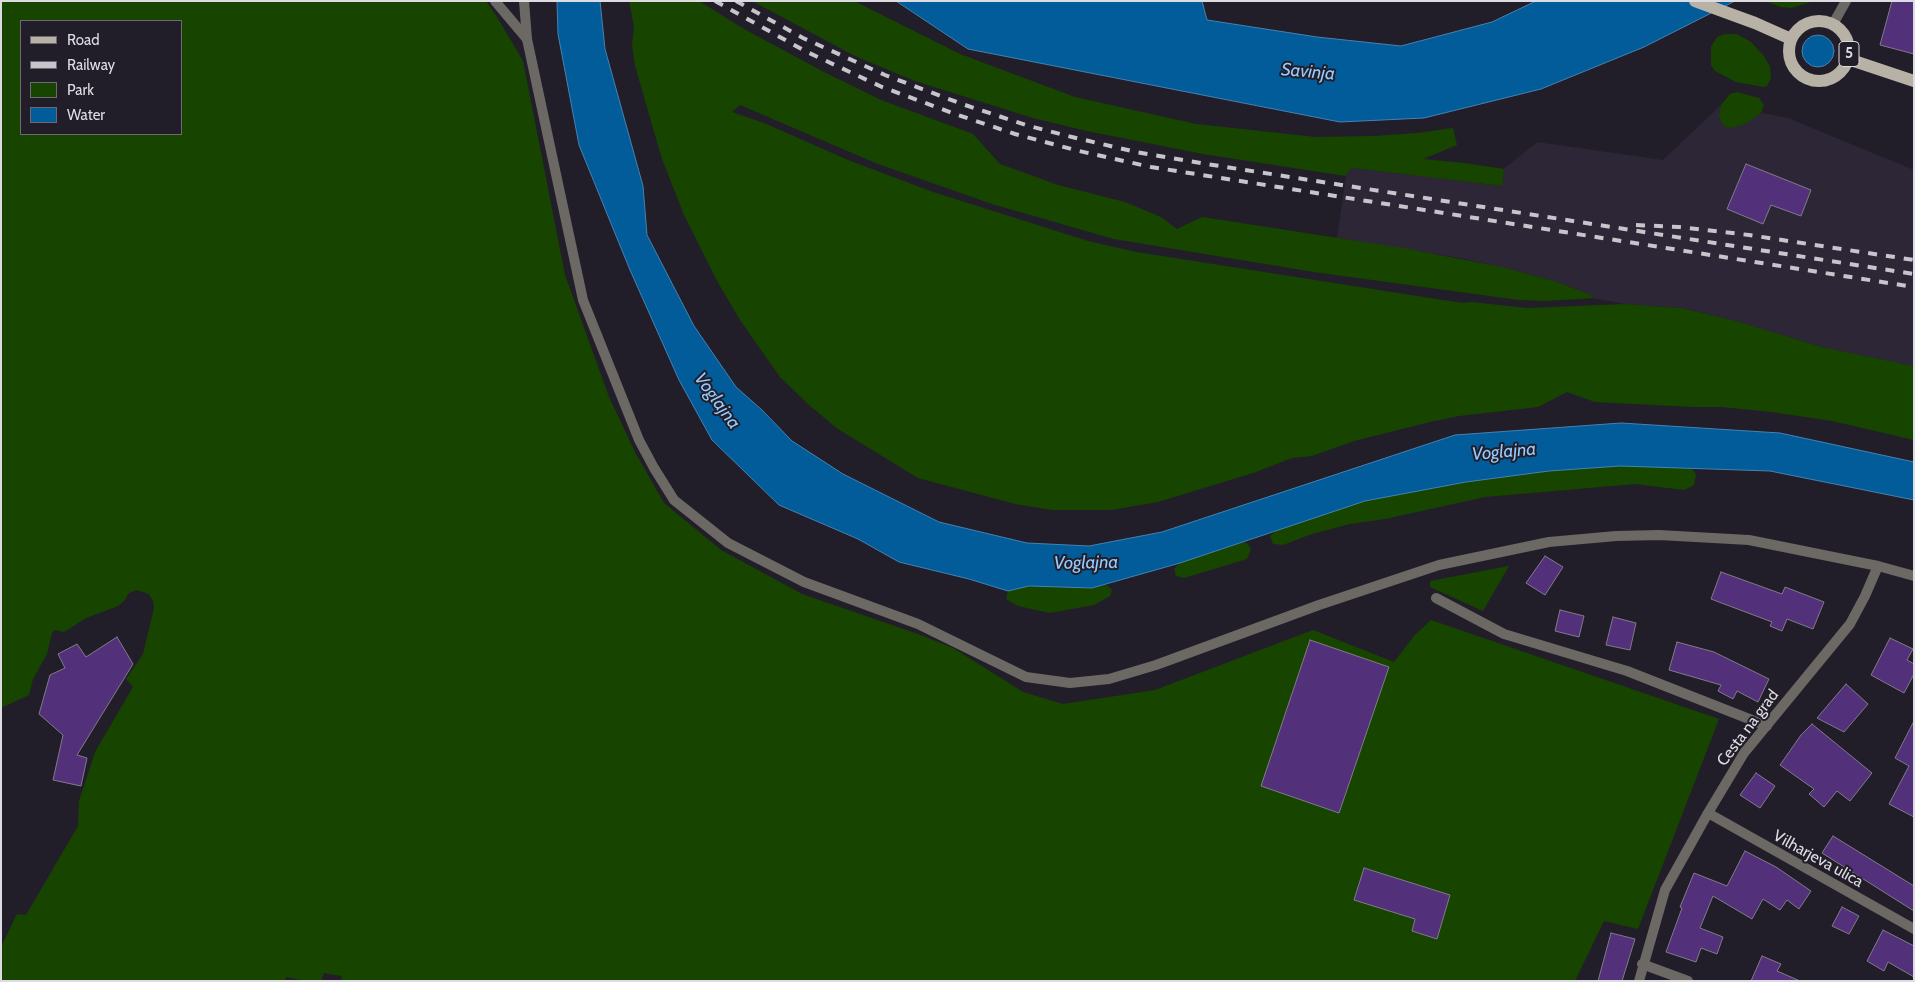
<!DOCTYPE html>
<style>
body{margin:0}
#map{position:relative;width:1915px;height:982px;overflow:hidden;background:#221e29;font-family:Cabin,sans-serif}
canvas{display:block}
.frame{position:absolute;inset:0;border:2px solid #dedce3;pointer-events:none}
.legend{position:absolute;left:20px;top:20px;width:162px;height:115px;box-sizing:border-box;background:#221e29;border:1px solid #6d6a73;margin:0;padding:6px 9px;list-style:none;font-size:15px;color:#dedce3}
.legend li{display:flex;align-items:center;gap:10px;height:25px}
.legend b{width:25px;border:1px solid #6d6a73}
</style>
<div id="map">
<canvas width="1915" height="982"></canvas>
<div class="frame"></div>
<ul class="legend">
<li><b style="height:6px;background:#b8b1a5"></b>Road</li>
<li><b style="height:6px;background:#c7c5cc"></b>Railway</li>
<li><b style="height:14px;background:#174500"></b>Park</li>
<li><b style="height:14px;background:#035c9a"></b>Water</li>
</ul>
</div>
<script>
const ctx = document.querySelector('canvas').getContext('2d');
ctx.lineJoin = 'round';
function fillPath(path, color) {
  ctx.fillStyle = color;
  ctx.fill(path, 'evenodd');
}
function shape(rows) {
  const path = new Path2D();
  for (const r of rows) {
    if (r.length === 3) {
      path.moveTo(r[0] + r[2], r[1]);
      path.arc(r[0], r[1], r[2], 0, 2 * Math.PI);
      continue;
    }
    path.moveTo(r[0], r[1]);
    for (let i = 2; i < r.length; i += 2) path.lineTo(r[i], r[i + 1]);
  }
  return path;
}
function strokePath(path, color, width, dash) {
  ctx.strokeStyle = color;
  ctx.lineWidth = width;
  ctx.lineCap = dash ? 'butt' : 'round';
  ctx.setLineDash(dash || []);
  ctx.stroke(path);
}
function drawText(font, color, halo, rows, align = 'center') {
  ctx.font = font + ' Cabin,sans-serif';
  ctx.lineWidth = 4;
  ctx.setLineDash([]);
  ctx.textBaseline = 'middle';
  ctx.strokeStyle = halo;
  ctx.fillStyle = color;
  for (const [text, x, y, turn = 0] of rows) {
    ctx.save();
    ctx.translate(x, y);
    ctx.rotate((+turn || 0) * Math.PI / 180);
    ctx.textAlign = isNaN(turn) ? turn : align;
    if (halo) ctx.strokeText(text, 0, 0);
    ctx.fillText(text, 0, 0);
    ctx.restore();
  }
}
fillPath(shape([
 [1721,105,1788,118,1914,170,1914,366,1822,347,1736,321,1682,308,1625,304,1594,298,1589,294,1554,281,1502,267,1460,258,1337,238,1346,176,1349,170,1354,168,1502,186,1504,169,1537,142,1663,160]
]), '#2d2636');
fillPath(shape([
 [1,1,486,1,497,17,523,61,565,275,609,397,636,454,664,503,721,550,802,594,918,634,953,648,1023,692,1063,704,1155,690,1313,630,1394,662,1414,636,1431,620,1719,719,1638,929,1604,921,1575,981,341,981,342,976,324,973,321,981,306,981,286,977,285,981,1,981,1,947,17,914,26,915,78,826,79,801,95,752,133,687,126,679,143,654,154,608,153,601,149,594,137,590,129,593,124,601,118,606,86,618,64,632,55,630,52,633,47,654,33,679,29,695,1,708],
 [21,21,181,21,181,134,21,134],
 [629,1,699,1,744,29,822,71,881,100,973,134,1000,164,1058,185,1125,202,1161,217,1177,229,1202,217,1403,248,1502,267,1554,281,1589,294,1594,298,1545,301,1519,300,1314,272,1114,239,992,204,878,164,740,105,732,112,764,123,848,160,933,192,1088,241,1136,252,1462,303,1471,302,1527,308,1625,304,1681,308,1736,321,1822,347,1914,366,1914,440,1832,421,1772,412,1721,407,1693,407,1595,402,1567,392,1538,407,1459,416,1434,421,1354,441,1312,456,1292,458,1253,473,1158,502,1111,510,1052,510,1015,504,918,478,838,429,809,405,780,377,740,320,716,279,684,215,662,159,635,66,632,45,634,26],
 [752,1,854,1,960,54,1075,97,1196,124,1316,137,1374,136,1417,133,1453,128,1457,145,1423,159,1464,163,1504,169,1502,186,1354,168,1349,170,1346,176,1203,154,1087,131,1033,118,915,81,855,56],
 [1770,1,1814,1,1791,8,1781,7,1768,2],
 [1725,34,1737,34,1751,42,1764,56,1770,67,1771,78,1767,86,1764,87,1736,82,1715,71,1711,65,1711,47,1717,37],
 [1737,92,1759,98,1764,105,1761,113,1745,124,1731,128,1724,126,1719,117,1721,105,1730,94],
 [1620,466,1665,466,1692,469,1696,474,1694,485,1684,490,1635,484,1485,497,1385,519,1350,524,1312,534,1283,545,1273,544,1270,536,1279,529,1365,501,1466,482,1549,471],
 [1244,542,1248,544,1251,549,1247,559,1184,578,1176,576,1174,569,1180,563],
 [1509,566,1483,611,1430,587,1430,581],
 [1107,585,1112,590,1110,596,1094,605,1050,613,1018,606,1006,599,1008,591,1029,586,1092,588]
]), '#174500');
const water = shape([
 [557,1,600,1,605,49,643,186,647,235,694,326,736,387,762,410,792,441,843,474,939,522,1027,543,1089,546,1162,532,1455,435,1621,423,1780,433,1914,462,1914,500,1770,471,1620,466,1549,471,1466,482,1365,501,1180,563,1092,588,1029,586,1008,591,969,579,899,562,858,539,779,505,712,440,679,380,630,270,579,145,558,34,557,1],
 [896,1,1202,1,1207,20,1317,37,1401,46,1492,22,1536,1,1735,1,1644,47,1541,89,1424,118,1340,122,968,49,896,1],
 [1818,51,16]
]);
fillPath(water, '#035c9a');
strokePath(water, '#4582b0', 1);
const building = shape([
 [1892,1,1914,1,1914,54,1880,45,1892,1],
 [1746,164,1811,190,1801,216,1771,205,1763,224,1727,209,1746,164],
 [1545,556,1563,567,1545,595,1526,583,1545,556],
 [1721,572,1782,594,1785,587,1824,602,1813,629,1787,619,1782,631,1770,626,1772,622,1711,599,1721,572],
 [1560,610,1584,616,1579,637,1555,631,1560,610],
 [1613,617,1636,623,1630,650,1606,645,1613,617],
 [117,637,133,664,77,755,87,758,81,786,53,780,63,735,39,714,50,675,65,668,58,654,77,644,86,657,117,637],
 [1890,638,1913,649,1907,660,1914,664,1914,674,1904,693,1871,675,1890,638],
 [1310,640,1389,667,1339,813,1261,786,1310,640],
 [1677,642,1714,652,1769,679,1758,702,1737,691,1733,699,1718,691,1721,685,1669,670,1677,642],
 [1846,684,1868,704,1844,732,1817,718,1846,684],
 [1914,721,1914,817,1889,804,1909,766,1895,758,1914,721],
 [1812,724,1872,773,1850,801,1837,791,1824,807,1809,794,1814,789,1780,765,1801,735,1812,724],
 [1756,773,1775,786,1760,808,1740,795,1756,773],
 [1833,836,1914,886,1914,911,1822,853,1833,836],
 [1745,851,1776,867,1811,891,1799,909,1787,900,1780,910,1763,899,1752,919,1713,896,1700,928,1723,937,1717,954,1701,948,1696,962,1666,952,1682,908,1680,907,1694,873,1727,886,1745,851],
 [1364,868,1450,895,1437,939,1412,931,1415,919,1354,900,1364,868],
 [1842,907,1859,916,1849,934,1832,926,1842,907],
 [1883,930,1914,946,1914,977,1888,962,1884,971,1867,961,1883,930],
 [1611,933,1635,939,1622,981,1598,981,1611,933],
 [1762,956,1781,964,1777,971,1800,981,1751,981,1762,956]
]);
fillPath(building, '#53307a');
strokePath(building, '#807b88', 1);
strokePath(shape([
 [495,1,527,39],
 [1833,24,1846,1],
 [1436,598,1504,634,1627,671,1767,726],
 [1708,813,1914,929],
 [1642,964,1688,981],
 [1639,981,1665,890,1708,813,1744,753,1850,624,1865,596,1878,566]
]), '#6c6863', 10);
strokePath(shape([
 [524,1,527,39,583,300,639,440,654,468,674,500,728,543,804,582,918,624,1026,677,1070,683,1109,679,1156,665,1319,605,1439,565,1549,542,1616,536,1659,535,1749,540,1878,566,1914,576]
]), '#6c6863', 10);
strokePath(shape([
 [1695,1,1755,23,1791,39],
 [1819,51,30],
 [1848,59,1914,81]
]), '#b8b1a5', 12);
strokePath(shape([
 [715,1,805,51,882,87,955,114,1015,134,1079,151,1151,167,1914,287],
 [736,1,803,38,885,75,962,104,1029,126,1076,138,1136,152,1213,165,1914,274],
 [1636,225,1679,227,1749,235,1914,260]
]), '#c7c5cc', 4, [9, 9]);
for (const [x, y, w] of [
 [1849,54,20]
]) {
  const box = new Path2D();
  box.roundRect(x - w / 2, y - 12.5, w, 25, 4);
  ctx.fillStyle = '#221e29';
  ctx.fill(box);
  strokePath(box, '#dedce3', 1);
}
drawText('bold 15px', '#dedce3', null, [
 ["5",1849,54]
]);
drawText('16px', '#dedce3', '#221e29', [
 ["Cesta na grad",1748,728,-53],
 ["Vilharjeva ulica",1818,859,29]
]);
drawText('italic 18px', '#95cbfe', '#221e29', [
 ["Savinja",1308,72,5],
 ["Voglajna",717,401,54],
 ["Voglajna",1504,452,-5],
 ["Voglajna",1086,563,-1]
]);
</script>
